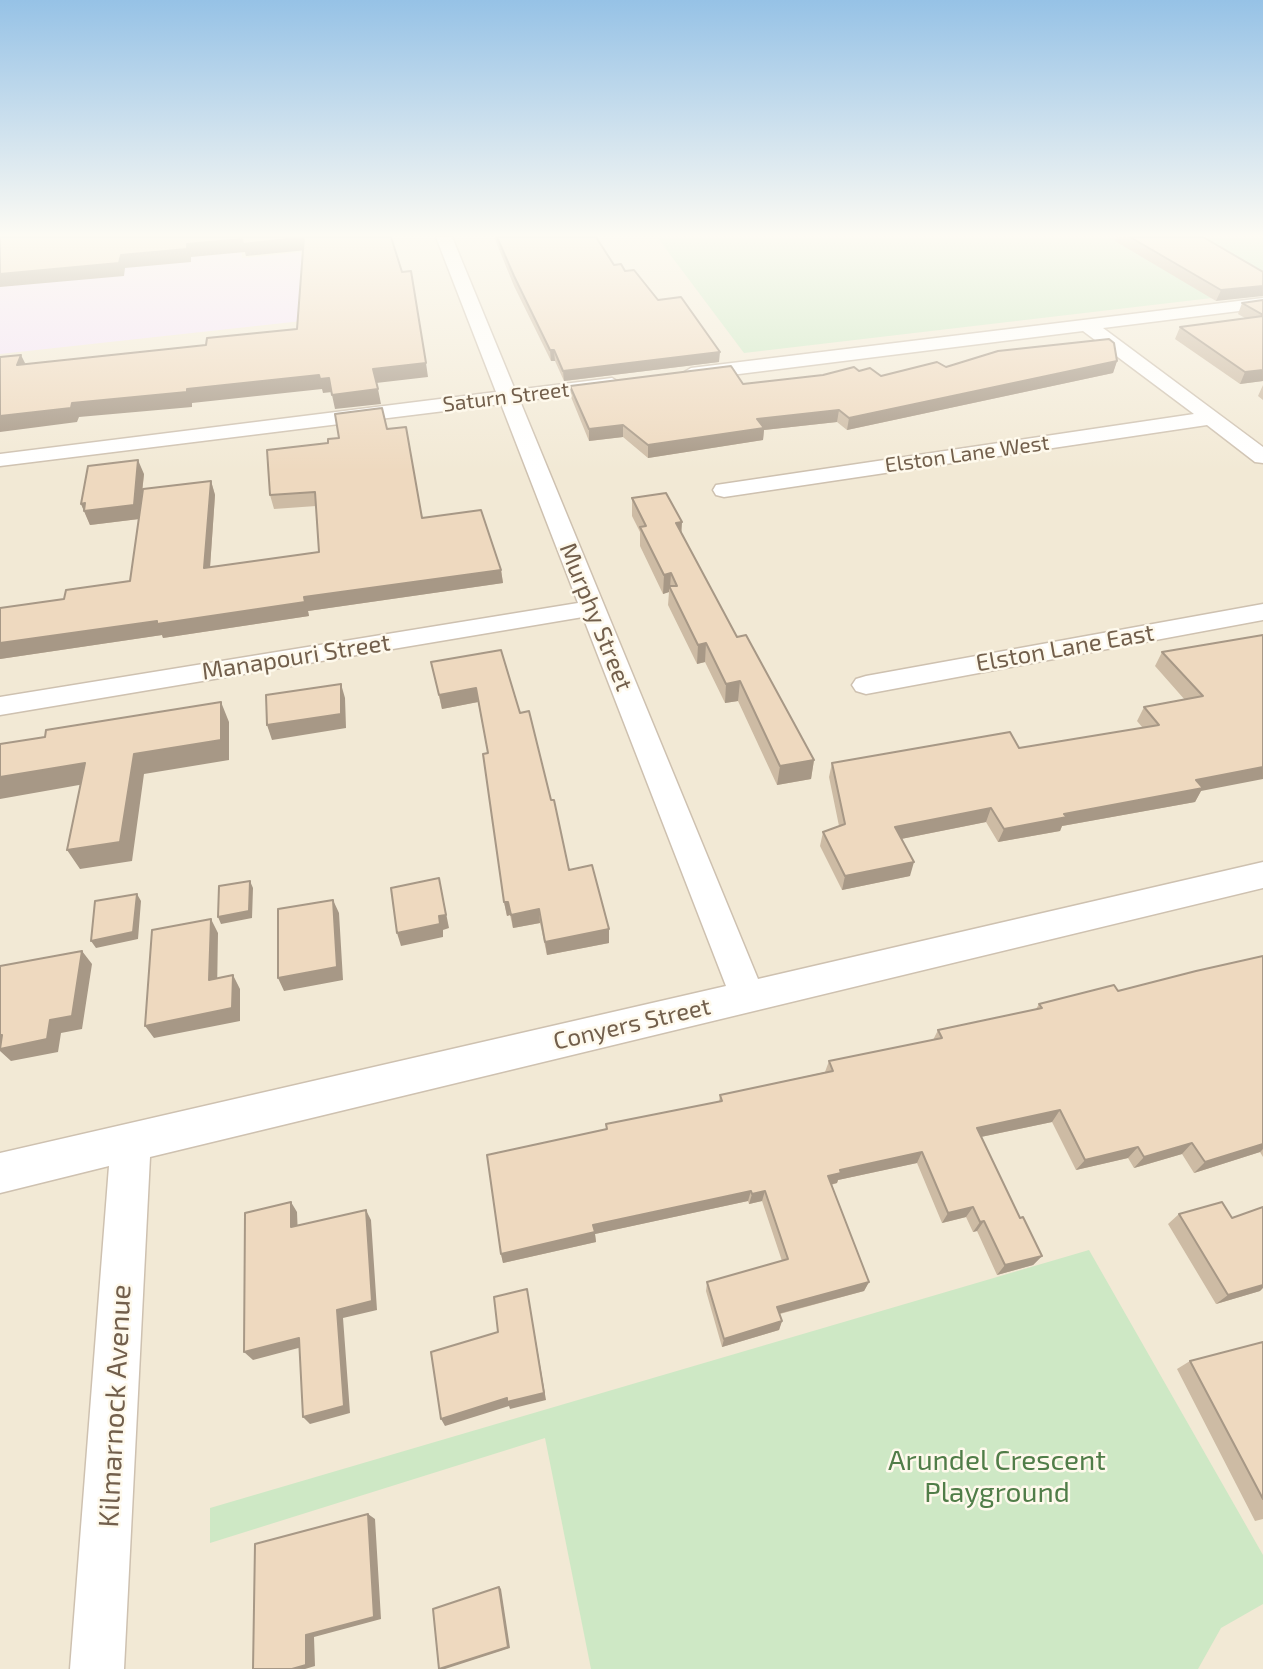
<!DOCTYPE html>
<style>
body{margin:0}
canvas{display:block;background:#fbf6e6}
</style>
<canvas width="1263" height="1669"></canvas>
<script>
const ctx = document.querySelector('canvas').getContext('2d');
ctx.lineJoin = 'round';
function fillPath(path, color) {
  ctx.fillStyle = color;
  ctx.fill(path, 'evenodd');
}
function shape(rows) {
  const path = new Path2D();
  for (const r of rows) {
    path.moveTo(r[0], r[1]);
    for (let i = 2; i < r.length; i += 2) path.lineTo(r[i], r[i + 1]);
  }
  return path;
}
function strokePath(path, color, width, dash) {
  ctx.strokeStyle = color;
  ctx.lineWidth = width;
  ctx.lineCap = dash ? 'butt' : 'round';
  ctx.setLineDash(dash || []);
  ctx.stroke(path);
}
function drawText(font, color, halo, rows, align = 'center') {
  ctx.font = font + ' "Exo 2",sans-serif';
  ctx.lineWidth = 5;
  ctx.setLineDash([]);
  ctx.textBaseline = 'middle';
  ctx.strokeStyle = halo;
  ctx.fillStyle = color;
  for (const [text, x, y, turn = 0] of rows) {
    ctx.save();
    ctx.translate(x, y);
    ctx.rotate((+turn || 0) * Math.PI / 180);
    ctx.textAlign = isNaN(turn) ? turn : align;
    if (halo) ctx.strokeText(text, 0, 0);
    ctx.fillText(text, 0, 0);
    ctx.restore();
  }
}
fillPath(shape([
 [0,237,1263,237,1263,1669,0,1669]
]), '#f2e9d5');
fillPath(shape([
 [0,237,241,237,242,258,301,252,311,320,0,354]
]), '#f3e3f7');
fillPath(shape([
 [657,237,1263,237,1263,292,744,353],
 [1089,1250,1263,1555,1263,1604,1221,1628,1198,1669,591,1669,545,1438,210,1543,210,1508]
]), '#cee8c5');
const minor = shape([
 [436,237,452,237,515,390,612,378,622,384,612,390,520,401,758,979,1263,862,1263,888,150,1157,124,1669,70,1669,109,1166,0,1193,0,1153,726,986,583,617,0,715,0,697,578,603,501,404,0,466,0,454,496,392,436,237],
 [1263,298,1263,308,1103,328,1263,447,1263,463,1255,462,1207,425,724,497,716,495,713,490,716,485,1194,414,1083,331,691,380,681,374,691,368,1263,298],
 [1263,604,1263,620,866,694,856,691,852,685,856,679,866,676,1263,604]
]);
strokePath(minor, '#cec1b0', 3);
fillPath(minor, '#fff');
fillPath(shape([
 [494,237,596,237,614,265,625,271,658,300,719,362,564,381,555,361,551,361,514,286],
 [1117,237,1203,237,1263,272,1216,301,1115,241],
 [1263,300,1263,381,1240,384,1175,339,1180,327,1245,318,1238,314,1242,303],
 [1117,361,1113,373,847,430,837,422,764,430,763,440,648,458,623,437,589,441,571,397,570,386,743,384,859,371,881,376,946,367],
 [1263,385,1263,400,1258,396],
 [387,429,422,518,501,570,503,583,308,611,309,616,163,638,162,635,0,659,0,608,64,599,130,581,139,519,90,525,81,504,144,474,141,503,211,481,215,495,210,567,319,552,316,506,274,509,270,495,328,443],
 [632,498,681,534,737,637,814,760,811,779,777,785,738,701,725,703,705,662,697,664,668,605,669,592,663,594,640,546,640,532,632,516],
 [1263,635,1201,791,1195,802,1062,826,1060,831,998,842,986,822,901,839,910,876,842,890,820,846,823,832,839,826,829,777,832,763,1019,748,1143,728,1137,721,1144,707,1185,700,1155,666,1162,652],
 [431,662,520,713,551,800,569,870,609,929,609,943,547,955,540,923,513,928,510,915,507,916,504,902,488,754,478,702,442,709],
 [1263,956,1263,1157,1260,1152,1194,1173,1182,1154,1134,1168,1128,1158,1076,1170,1052,1122,981,1137,1020,1218,1042,1256,1033,1265,997,1275,977,1231,973,1232,966,1217,942,1223,917,1163,838,1180,837,1183,831,1185,869,1282,864,1291,780,1314,782,1321,779,1330,722,1347,706,1291,707,1282,782,1261,762,1201,749,1204,748,1201,595,1234,596,1242,503,1263,501,1254,606,1129,606,1124,719,1102,720,1095,825,1072,829,1061,933,1040,938,1030,1036,1009,1039,1004,1118,991],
 [1179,1214,1232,1218,1260,1291,1216,1304,1168,1224],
 [1263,1342,1263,1519,1255,1521,1177,1369,1190,1361]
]), '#cdbba4');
fillPath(shape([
 [304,237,307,250,246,256,245,252,191,257,191,262,125,268,124,276,0,287,0,274,187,244,242,239],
 [1263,286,1263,296,1216,301,1221,290],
 [550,350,554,350,555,361,551,361],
 [720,352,719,362,564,381,563,371],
 [21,355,28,369,17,365],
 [1117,361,1113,373,847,430,849,418],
 [426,363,428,377,376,383,373,369],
 [1263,370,1263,381,1240,384,1245,372],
 [319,375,329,378,332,392,323,393,322,389,192,403,192,407,79,417,77,422,0,432,0,416,72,403,187,389],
 [378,389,381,404,335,409,332,395],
 [839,410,837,422,764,430,763,440,648,458,648,445,757,419],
 [623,425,623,437,589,441,589,429],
 [138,460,144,474,139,519,90,525,81,504],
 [211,481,215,495,209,582,204,568],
 [682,522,681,541,676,523],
 [501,570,503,583,308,611,309,616,163,638,162,635,0,659,0,643,304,597],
 [671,573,670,588,669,586,669,592,663,594,664,575],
 [706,643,705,662,697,664,698,645],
 [740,681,738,701,725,703,726,684],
 [341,684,345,698,346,728,272,740,267,725],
 [476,688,478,702,442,709,439,695],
 [221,702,229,722,229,760,144,774,132,861,80,869,67,850,134,754],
 [814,760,811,779,777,785,780,766],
 [85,763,96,782,0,799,0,777],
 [1263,767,1263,779,1201,791,1195,802,1062,826,1060,831,998,842,1004,829,1196,780],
 [991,808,986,822,891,841,895,827],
 [914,862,910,876,842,890,845,876],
 [439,878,449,928,443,930,443,937,401,946,397,933],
 [250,881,253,888,252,918,221,924,218,917],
 [137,894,141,901,138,939,96,948,91,941],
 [333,900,339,913,343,980,284,991,278,978],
 [504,902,508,902,510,915,507,916],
 [539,909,540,923,513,928,511,915],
 [211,919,218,933,217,993,209,980],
 [609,929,609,943,547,955,545,942],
 [82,951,92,964,82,1029,61,1033,58,1052,11,1061,0,1051,0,1035,50,1020],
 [233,975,240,989,240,1021,154,1038,145,1026],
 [1060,1110,1052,1122,971,1139,977,1128],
 [1192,1143,1182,1154,1134,1168,1144,1157],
 [1263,1144,1263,1149,1260,1152,1194,1173,1205,1162],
 [1138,1147,1128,1158,1076,1170,1085,1160],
 [922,1152,917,1163,838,1180,837,1183,824,1186,828,1176,840,1170],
 [751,1191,748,1201,595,1234,596,1242,503,1263,501,1254,593,1225],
 [765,1191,762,1201,749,1204,752,1194],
 [291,1202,297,1212,298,1237,291,1227],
 [973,1207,966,1217,942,1223,948,1213],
 [366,1210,371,1220,377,1310,343,1318,350,1413,310,1424,303,1417,337,1310],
 [984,1221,977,1231,973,1232,980,1222],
 [1042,1256,1033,1265,997,1275,1005,1265],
 [869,1282,864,1291,774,1315,777,1307],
 [1263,1285,1263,1288,1260,1291,1216,1304,1228,1295],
 [527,1289,546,1400,510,1409,509,1406,445,1426,441,1419],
 [782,1321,779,1330,722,1347,724,1339],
 [299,1338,306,1346,253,1360,244,1352],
 [368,1514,375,1519,381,1619,314,1637,315,1666,305,1669,292,1669,306,1635],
 [499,1587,501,1589,510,1648,445,1669,440,1669]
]), '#a79886');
const building = shape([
 [0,237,391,237,402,272,411,271,426,363,373,369,378,389,332,395,329,378,320,379,319,375,187,389,187,392,72,403,71,408,0,416,0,357,21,355,17,365,206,345,207,338,297,329,304,237,243,244,242,239,187,244,187,249,121,255,119,263,0,274,0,237],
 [497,237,596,237,614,265,621,264,625,271,634,270,658,300,681,297,720,352,563,371,554,350,550,350,514,276,497,237],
 [1130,237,1203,237,1263,272,1263,286,1221,290,1130,237],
 [1263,300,1263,315,1242,303,1263,300],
 [1263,316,1263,370,1245,372,1180,327,1263,316],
 [1109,339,1114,343,1117,361,849,418,839,410,757,419,764,428,648,445,623,425,589,429,570,386,731,366,743,384,823,375,854,367,859,371,870,368,881,376,937,362,946,367,998,351,1109,339],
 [382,408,387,429,406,427,422,518,481,510,501,570,304,597,305,602,157,624,157,621,0,643,0,608,64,599,66,590,130,581,143,489,211,481,204,568,319,552,315,492,270,495,267,450,328,443,328,439,339,438,335,414,382,408],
 [138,460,134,505,84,511,85,503,81,504,88,466,138,460],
 [666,493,682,522,676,523,737,637,746,635,814,760,780,766,740,681,726,684,706,643,698,645,669,586,677,586,671,573,664,575,640,527,646,526,632,498,666,493],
 [1263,635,1263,767,1196,780,1203,788,1064,814,1067,817,1004,829,991,808,895,827,914,862,845,876,823,832,845,824,832,763,1010,732,1019,748,1159,725,1144,707,1203,696,1162,652,1263,635],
 [501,650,520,713,529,711,551,800,554,800,569,870,592,865,609,929,545,942,539,909,511,915,508,902,504,902,483,754,488,753,476,688,439,695,431,662,501,650],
 [341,684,341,714,267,725,266,695,341,684],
 [221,702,221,740,134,754,120,842,67,850,85,763,0,777,0,744,45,737,46,730,221,702],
 [439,878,446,915,439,916,440,924,397,933,391,888,439,878],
 [250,881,249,911,218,917,219,886,250,881],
 [137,894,133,932,91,941,95,901,137,894],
 [333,900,337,967,278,978,278,909,333,900],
 [211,919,209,980,233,975,232,1008,145,1026,152,930,211,919],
 [82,951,72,1016,50,1020,47,1039,0,1049,2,1035,0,1035,0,966,82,951],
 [1263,956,1263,1144,1205,1162,1192,1143,1144,1157,1138,1147,1085,1160,1060,1110,977,1128,1020,1218,1023,1217,1042,1256,1005,1265,984,1221,980,1222,973,1207,948,1213,922,1152,840,1170,841,1173,828,1176,869,1282,777,1307,782,1321,724,1339,707,1282,788,1259,765,1191,752,1194,751,1191,593,1225,595,1232,501,1254,487,1155,607,1129,606,1124,722,1101,720,1095,833,1071,829,1061,942,1038,938,1030,1042,1008,1039,1004,1114,985,1118,991,1196,971,1263,956],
 [291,1202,291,1227,366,1210,372,1301,337,1310,344,1406,303,1417,299,1338,244,1352,245,1213,291,1202],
 [1222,1202,1232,1218,1263,1207,1263,1285,1228,1295,1179,1214,1222,1202],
 [527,1289,544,1393,507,1402,507,1398,441,1419,431,1352,498,1332,494,1297,527,1289],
 [1263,1342,1263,1499,1190,1361,1263,1342],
 [368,1514,374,1617,306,1635,306,1665,292,1669,253,1669,255,1544,368,1514],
 [499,1587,508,1647,439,1669,433,1609,499,1587]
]);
fillPath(building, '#eed9bf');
strokePath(building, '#a79886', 2);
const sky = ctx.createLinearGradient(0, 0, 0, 471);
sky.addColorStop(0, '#96c2e6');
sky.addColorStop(0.5, '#fdfbf4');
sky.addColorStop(1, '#fdfbf400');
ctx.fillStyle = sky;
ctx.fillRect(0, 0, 1263, 471);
drawText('21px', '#725f4c', '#fef9ec', [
 ["Saturn Street",506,397,-7],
 ["Elston Lane West",967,454,-8]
]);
drawText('24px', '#725f4c', '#fef9ec', [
 ["Murphy Street",596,617,68],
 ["Elston Lane East",1065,648,-10],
 ["Manapouri Street",296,657,-9],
 ["Conyers Street",632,1024,-13]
]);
drawText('28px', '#725f4c', '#fef9ec', [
 ["Kilmarnock Avenue",115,1406,-87]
]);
drawText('28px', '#507d48', '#fef9ec', [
 ["Arundel Crescent",997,1461],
 ["Playground",997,1493]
]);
</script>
